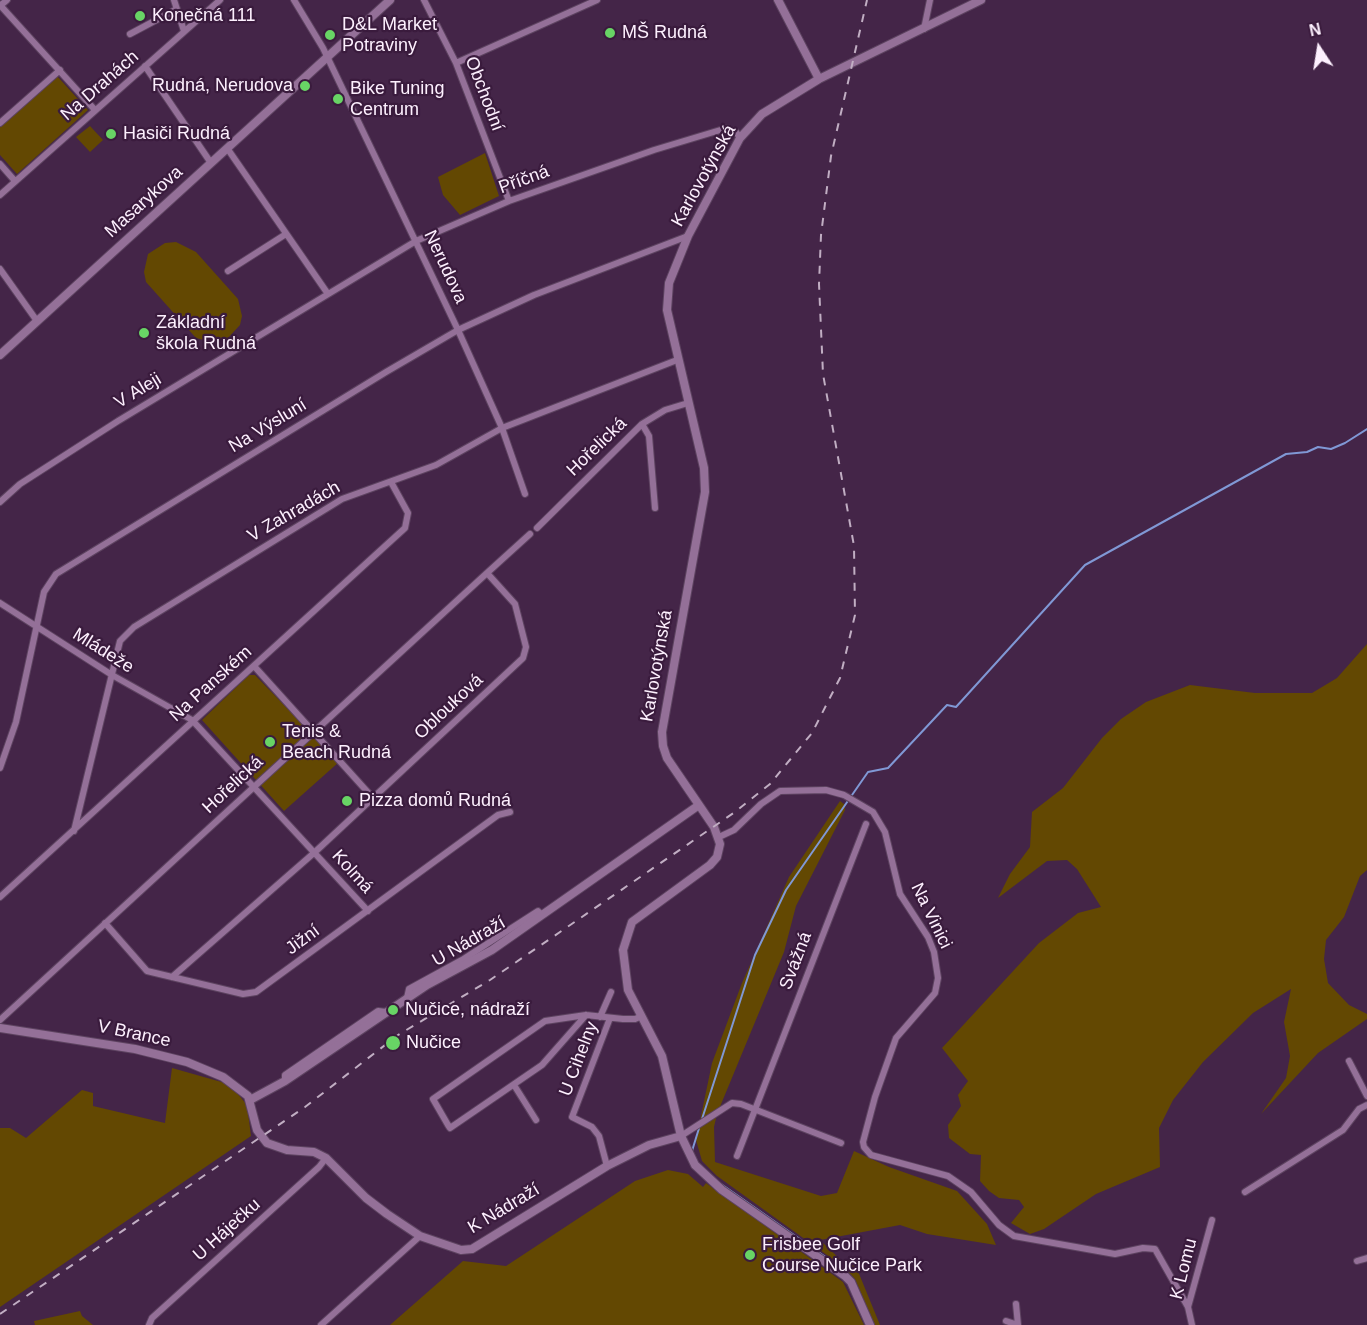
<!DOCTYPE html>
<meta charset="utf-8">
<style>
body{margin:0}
#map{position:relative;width:1367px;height:1325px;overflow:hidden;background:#442548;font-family:Arial,sans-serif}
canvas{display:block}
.north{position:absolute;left:1289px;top:18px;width:60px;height:60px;-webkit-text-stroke:4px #3a1b3d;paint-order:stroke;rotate:348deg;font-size:16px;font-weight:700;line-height:24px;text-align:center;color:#fdf0fe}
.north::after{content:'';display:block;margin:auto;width:21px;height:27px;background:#fdf0fe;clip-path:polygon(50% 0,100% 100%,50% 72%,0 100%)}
</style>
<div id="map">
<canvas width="1367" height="1325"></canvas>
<div class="north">N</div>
</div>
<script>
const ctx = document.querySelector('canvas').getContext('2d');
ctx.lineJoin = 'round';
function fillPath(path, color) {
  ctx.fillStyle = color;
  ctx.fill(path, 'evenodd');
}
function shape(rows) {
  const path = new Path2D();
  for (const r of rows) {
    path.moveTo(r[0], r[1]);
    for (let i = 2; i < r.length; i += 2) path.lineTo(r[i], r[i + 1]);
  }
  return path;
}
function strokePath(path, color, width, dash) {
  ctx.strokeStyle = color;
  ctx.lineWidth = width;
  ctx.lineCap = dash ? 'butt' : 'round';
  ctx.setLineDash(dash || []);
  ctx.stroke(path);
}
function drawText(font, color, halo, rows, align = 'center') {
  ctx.font = font + ' Arial,sans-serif';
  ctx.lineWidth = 4.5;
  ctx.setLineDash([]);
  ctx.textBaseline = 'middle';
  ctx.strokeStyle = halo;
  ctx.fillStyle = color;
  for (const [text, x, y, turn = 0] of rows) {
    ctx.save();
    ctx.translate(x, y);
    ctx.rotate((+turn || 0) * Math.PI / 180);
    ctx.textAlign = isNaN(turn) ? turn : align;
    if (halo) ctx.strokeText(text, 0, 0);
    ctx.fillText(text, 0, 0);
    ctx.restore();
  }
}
fillPath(shape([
 [57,76,88,110,17,174,0,155,0,127],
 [90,126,103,140,90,152,76,137],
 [485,153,499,196,460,215,443,195,438,177],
 [176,242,196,252,238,299,242,316,240,325,227,339,215,343,196,338,146,282,144,272,148,254,165,243],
 [1367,644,1367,870,1360,876,1344,917,1326,940,1324,959,1328,983,1349,1005,1367,1014,1367,1019,1318,1053,1261,1114,1286,1078,1290,1056,1284,1022,1291,989,1253,1013,1203,1062,1173,1100,1159,1128,1160,1167,1096,1194,1044,1229,1030,1234,1011,1223,1024,1207,1019,1200,999,1198,989,1191,980,1181,981,1155,970,1154,949,1138,948,1125,961,1106,958,1095,968,1081,942,1048,1039,943,1078,913,1101,907,1077,869,1067,860,1047,861,998,898,1010,874,1030,847,1032,812,1063,788,1102,738,1121,719,1146,702,1190,685,1255,693,1312,693,1337,678],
 [249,675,255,675,339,762,284,811,202,720],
 [840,801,845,805,845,810,796,906,784,952,717,1114,714,1127,715,1162,821,1196,837,1193,854,1151,889,1167,957,1191,987,1224,996,1245,927,1234,900,1225,820,1240,843,1262,853,1259,880,1325,875,1325,855,1279,845,1268,717,1176,702,1161,696,1140,712,1063,742,983,789,877],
 [172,1068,225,1083,237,1093,247,1105,251,1136,0,1307,0,1128,10,1128,26,1138,82,1090,93,1093,93,1106,165,1123],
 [668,1170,688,1174,703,1187,706,1183,843,1282,864,1325,390,1325,463,1261,506,1266,635,1181],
 [80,1311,82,1316,93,1325,35,1325,34,1321]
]), '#634802');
strokePath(shape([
 [702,1119,755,955,786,890,868,772,888,768,947,705,956,707,1085,565,1286,454,1307,452,1318,447,1331,449,1345,443,1367,429],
 [692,1151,700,1125],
 [721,1184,834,1263]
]), '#8098d5', 2);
const street = shape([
 [174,0,184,31],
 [294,0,323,48,458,330,502,428,525,494],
 [424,0,456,63,509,201],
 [0,5,95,110],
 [0,6,7,0],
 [924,29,930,0],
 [130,34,177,9],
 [456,63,597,0],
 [145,66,211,163],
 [0,123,60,70],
 [227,148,328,294],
 [0,164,15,181],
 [0,195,220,0],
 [0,269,37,321],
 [228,271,286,234],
 [642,424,649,436,655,508],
 [0,502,20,484,118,421,416,241,509,201,654,150,727,128,736,132,740,138],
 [537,528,642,424,665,410,688,403],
 [0,603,112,675,192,720,368,911],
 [254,666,373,798],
 [0,768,16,722,44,592,56,574,386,372,458,330,534,295,688,236],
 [74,831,120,641,134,627,342,499,436,465,502,428,677,360],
 [719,837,734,830,761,804,780,791,826,790,844,795,873,812,885,832,900,894,928,937,934,952,938,978,935,993,896,1038,875,1097,863,1142,864,1147,871,1155,948,1176,971,1192,999,1225,1014,1236,1115,1254,1143,1248,1155,1249,1188,1307,1192,1325],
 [0,897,405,528,408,513,391,482],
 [105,923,147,971,243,994,256,992,498,815,510,812],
 [172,977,315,852,523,658,526,647,515,604,487,573,530,534],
 [407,998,409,989,462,960,538,911,542,915],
 [586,1015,542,1065,450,1128,448,1125,433,1099,545,1021,586,1015,623,1019,635,1019,642,1016],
 [600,1017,611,992],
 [0,1020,487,573],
 [1349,1061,1367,1096],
 [285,1081,285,1075,378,1011,386,1012],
 [514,1085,536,1120],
 [681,1136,732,1103,741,1104,841,1143],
 [737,1156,866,824],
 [607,1166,599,1136,592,1127,572,1117,610,1018],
 [1245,1192,1343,1130,1359,1109,1367,1105],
 [1357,1261,1367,1258],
 [1188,1307,1212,1220],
 [1006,1321,1018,1325,1016,1304],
 [149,1325,152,1318,319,1167,326,1158],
 [321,1325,420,1236]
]);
const secondary = shape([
 [778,0,819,79],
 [0,355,390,0],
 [0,1028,135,1049,187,1062,223,1077,248,1096,257,1130,267,1143,287,1150,314,1152,326,1158,366,1198,387,1214,420,1236,461,1250,472,1249,607,1166,649,1145,681,1136],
 [250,1100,285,1081,427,985,492,950,699,805],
 [870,1325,851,1282,845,1276,722,1190,695,1165,681,1136,662,1056,628,990,623,950,632,922,710,865,717,857,720,844,714,827,667,758,663,746,662,732,705,492,704,468,667,310,669,283,688,236,740,138,762,114,819,79,981,0]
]);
strokePath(street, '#5d4360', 8);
strokePath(secondary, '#5d4360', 10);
strokePath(street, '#947098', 6);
strokePath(secondary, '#947098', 8);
strokePath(shape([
 [0,1314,305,1107,398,1035,490,980,735,812,770,784,812,733,840,678,855,615,854,546,823,374,819,284,821,235,831,156,867,0]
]), '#c1aec3', 2, [8, 8]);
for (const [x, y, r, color] of [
 [140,16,6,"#68d465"],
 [610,33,6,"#68d465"],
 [330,35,6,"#68d465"],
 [305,86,6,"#68d465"],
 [338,99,6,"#68d465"],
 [111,134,6,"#68d465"],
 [144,333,6,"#68d465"],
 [270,742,6,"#68d465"],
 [347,801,6,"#68d465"],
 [393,1010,6,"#68d465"],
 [393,1043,8,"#68d465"],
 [750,1255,6,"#68d465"]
]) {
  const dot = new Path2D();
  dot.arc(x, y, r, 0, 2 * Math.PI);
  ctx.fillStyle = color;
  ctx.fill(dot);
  strokePath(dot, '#3a1b3d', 2);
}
drawText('18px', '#fdf0fe', '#3a1b3d', [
 ["Konečná 111",152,16],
 ["D&L Market",342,25],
 ["Potraviny",342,46],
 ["MŠ Rudná",622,33],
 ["Rudná, Nerudova",293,86,"right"],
 ["Bike Tuning",350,89],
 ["Centrum",350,110],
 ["Hasiči Rudná",123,134],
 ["Základní",156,323],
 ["škola Rudná",156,344],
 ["Tenis &",282,732],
 ["Beach Rudná",282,753],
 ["Pizza domů Rudná",359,801],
 ["Nučice, nádraží",405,1010],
 ["Nučice",406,1043],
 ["Frisbee Golf",762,1245],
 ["Course Nučice Park",762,1266]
], 'left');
drawText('18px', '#fdf0fe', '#3a1b3d', [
 ["Na Drahách",100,86,-41],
 ["Obchodní",484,94,69],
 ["Karlovotýnská",704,176,-61],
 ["Příčná",524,180,-20],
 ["Masarykova",144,202,-42],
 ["Nerudova",445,267,65],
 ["V Aleji",138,391,-31],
 ["Na Výsluní",268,426,-31],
 ["Hořelická",597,447,-44],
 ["V Zahradách",294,512,-30],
 ["Mládeže",103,651,32],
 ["Karlovotýnská",657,666,-80],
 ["Na Panském",211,684,-42],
 ["Oblouková",449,707,-43],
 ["Hořelická",233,785,-43],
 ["Kolmá",352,872,48],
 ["Na Vinici",931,916,64],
 ["Jižní",303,940,-36],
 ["U Nádraží",469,942,-30],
 ["Svážná",796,961,-69],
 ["V Brance",134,1034,12],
 ["U Cihelny",579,1059,-69],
 ["K Nádraží",504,1209,-31],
 ["U Háječku",227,1230,-42],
 ["K Lomu",1184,1269,-76]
]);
</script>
